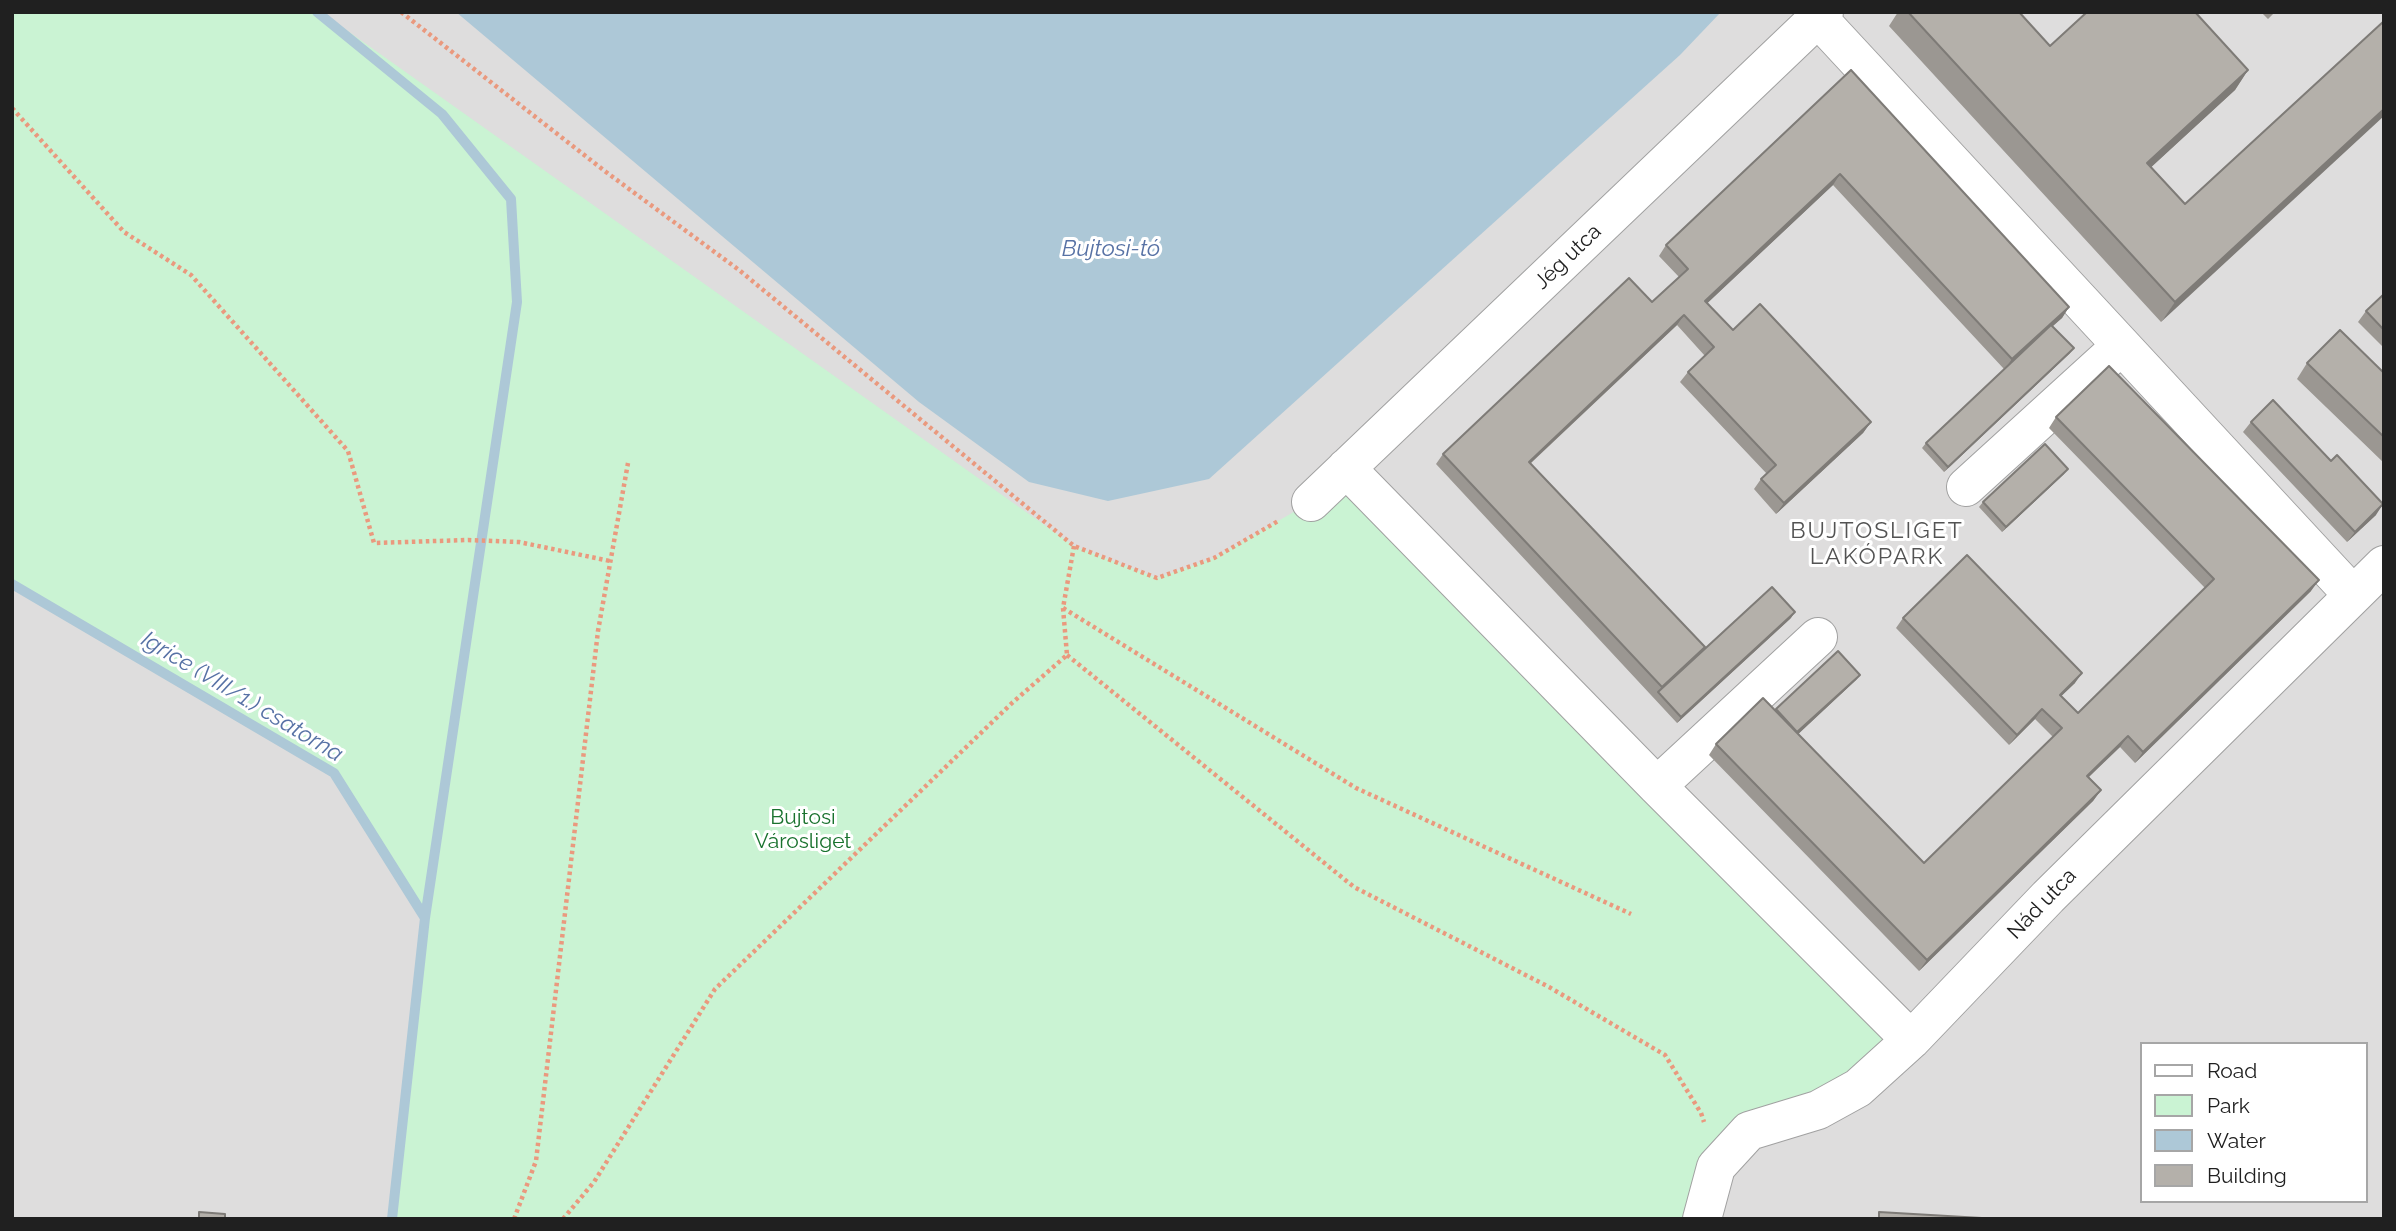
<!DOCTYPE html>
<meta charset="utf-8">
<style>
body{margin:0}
#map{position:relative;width:2396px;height:1231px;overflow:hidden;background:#efeee7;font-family:Raleway,sans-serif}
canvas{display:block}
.frame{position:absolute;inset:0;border:14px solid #202020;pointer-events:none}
.legend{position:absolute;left:2140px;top:1042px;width:228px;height:161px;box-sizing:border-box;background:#fff;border:2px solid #a6a6a6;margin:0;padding:9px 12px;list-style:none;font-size:21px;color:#202020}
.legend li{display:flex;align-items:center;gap:14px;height:35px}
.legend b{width:35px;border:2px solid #a6a6a6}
</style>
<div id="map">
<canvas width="2396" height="1231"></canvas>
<div class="frame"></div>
<ul class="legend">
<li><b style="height:9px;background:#fff"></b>Road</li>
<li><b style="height:19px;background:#caf3d3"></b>Park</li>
<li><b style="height:19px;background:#adc8d7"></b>Water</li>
<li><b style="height:19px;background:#b4b0aa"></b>Building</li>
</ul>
</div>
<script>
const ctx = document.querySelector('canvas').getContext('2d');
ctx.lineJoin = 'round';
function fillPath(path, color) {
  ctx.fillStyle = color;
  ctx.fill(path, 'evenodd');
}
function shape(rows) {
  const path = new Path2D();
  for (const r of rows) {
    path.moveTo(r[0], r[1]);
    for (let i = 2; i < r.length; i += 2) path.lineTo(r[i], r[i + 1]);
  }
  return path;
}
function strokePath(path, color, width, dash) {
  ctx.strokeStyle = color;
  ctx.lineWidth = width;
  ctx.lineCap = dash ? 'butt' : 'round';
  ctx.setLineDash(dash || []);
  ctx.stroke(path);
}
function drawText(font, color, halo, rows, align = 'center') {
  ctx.font = font + ' Raleway,sans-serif';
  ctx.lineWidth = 6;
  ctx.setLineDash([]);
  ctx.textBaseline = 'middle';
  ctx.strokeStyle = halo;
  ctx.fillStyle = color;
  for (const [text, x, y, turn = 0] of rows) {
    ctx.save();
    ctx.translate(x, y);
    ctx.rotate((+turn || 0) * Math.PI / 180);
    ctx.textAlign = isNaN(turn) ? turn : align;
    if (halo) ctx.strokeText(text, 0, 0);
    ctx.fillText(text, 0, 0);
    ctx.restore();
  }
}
fillPath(shape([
 [12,12,2384,12,2384,1219,12,1219],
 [2142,1044,2366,1044,2366,1201,2142,1201]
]), '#dedddd');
fillPath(shape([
 [12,12,321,12,1074,546,1157,578,1214,558,1311,502,1346,468,1911,1040,1749,1131,1702,1219,393,1219,425,918,334,773,12,583]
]), '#caf3d3');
fillPath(shape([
 [456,12,1721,12,1680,55,1209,479,1108,501,1029,482,919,402]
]), '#adc8d7');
strokePath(shape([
 [317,12,442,114,511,199,517,302,425,918],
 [12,584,334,773,425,918,392,1219]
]), '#adc8d7', 10);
const minor = shape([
 [1818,18,2352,594],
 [1346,468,1657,786,1911,1040],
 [1966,487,2121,346],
 [1311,502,1824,12],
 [1657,786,1818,637],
 [1702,1219,1716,1167,1749,1131,1818,1110,1858,1088,1911,1040,2048,897,2384,565]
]);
strokePath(minor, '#a1a1a1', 40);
strokePath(shape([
 [401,12,606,172,739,270,1074,546,1157,578,1214,558,1280,520],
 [12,108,124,232,191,275,348,451,374,543,468,540,519,542,610,561],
 [1074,546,1063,608,1356,788,1631,914],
 [1067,655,1354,887,1549,987,1665,1055,1701,1113,1704,1122],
 [514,1219,536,1161,598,631,628,463],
 [563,1219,594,1182,715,989,1012,703,1067,655,1063,608]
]), '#ea997e', 4.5, [3.5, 3.5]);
strokePath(minor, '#fff', 38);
fillPath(shape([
 [1898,12,2023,12,2021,14,2050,46,2248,70,2235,90,2151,167,2185,204,2384,21,2161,322,1889,26],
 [2261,12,2275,12,2268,19],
 [1851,70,2069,307,2062,318,2052,326,2070,353,1944,472,1922,448,1926,443,2004,369,1833,185,1707,303,1733,330,1871,422,1863,433,1776,514,1754,489,1761,479,1767,474,1680,382,1688,372,1705,356,1677,325,1530,464,1700,654,1791,618,1677,723,1436,464,1443,454,1652,302,1679,277,1659,256,1666,245],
 [2384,294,2384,348,2358,322,2366,311],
 [2307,363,2384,373,2384,463,2297,379],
 [2056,417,2311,591,2135,763,2120,747,2089,777,2101,790,2093,801,1919,971,1709,755,1716,744,1776,709,1860,675,1856,680,1798,734,1924,863,2053,737,2035,719,2009,745,1896,628,1903,618,2075,683,2061,696,2078,713,2205,588,2049,428],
 [2251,422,2331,461,2376,515,2347,542,2243,432],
 [2064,474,2002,532,1979,507,1983,502]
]), '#9b9792');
fillPath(shape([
 [2248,70,2235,90,2134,183,2147,163],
 [2384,109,2384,116,2161,322,2175,302],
 [1840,174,1833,185,1698,312,1705,301],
 [2069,307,2062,318,2005,369,2012,359],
 [1684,315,1677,325,1521,472,1529,462],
 [2074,348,2070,353,1944,472,1948,467],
 [1871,422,1863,433,1776,514,1784,503],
 [2068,469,2064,474,2002,532,2006,527],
 [2383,504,2376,515,2347,542,2355,532],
 [2319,580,2311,591,2135,763,2143,752],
 [1795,612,1791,618,1677,723,1681,717],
 [1705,647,1698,657,1658,692,1662,687],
 [2082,673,2075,683,2052,705,2060,695],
 [1860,675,1856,680,1794,738,1797,732],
 [2042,709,2035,719,2009,745,2017,735],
 [2128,736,2120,747,2079,786,2087,776],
 [2101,790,2093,801,1919,971,1927,960]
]), '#7e7b77');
const building = shape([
 [1908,12,2019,12,2050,46,2087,12,2195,12,2248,70,2147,163,2185,204,2384,21,2384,109,2175,302,1908,12],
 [1851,70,2069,307,2012,359,1840,174,1705,301,1733,330,1760,304,1871,422,1784,503,1761,479,1776,465,1688,372,1714,347,1684,315,1529,462,1705,647,1662,687,1443,454,1629,278,1652,302,1688,269,1666,245,1851,70],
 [2384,294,2384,330,2366,311,2384,294],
 [2051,325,2074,348,1948,467,1926,443,2051,325],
 [2340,330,2384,373,2384,437,2307,363,2340,330],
 [2109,366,2319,580,2143,752,2128,736,2087,776,2101,790,1927,960,1716,744,1763,698,1924,863,2062,728,2042,709,2017,735,1903,618,1967,555,2082,673,2060,695,2078,713,2214,579,2056,417,2109,366],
 [2273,400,2331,461,2337,455,2383,504,2355,532,2251,422,2273,400],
 [2045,444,2068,469,2006,527,1983,502,2045,444],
 [1772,587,1795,612,1681,717,1658,692,1772,587],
 [1838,651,1860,675,1797,732,1776,709,1838,651],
 [199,1212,225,1214,225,1219,199,1219,199,1212],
 [1879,1212,1999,1219,1879,1219,1879,1212]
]);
fillPath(building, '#b4b0aa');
strokePath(building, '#7e7b77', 2);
drawText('21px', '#202020', '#fff', [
 ["Jég utca",1568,257,-44],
 ["Nád utca",2042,904,-46]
]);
drawText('21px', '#19722e', '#fff', [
 ["Bujtosi",803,818],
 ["Városliget",803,842]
]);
drawText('italic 23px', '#5772a5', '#fff', [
 ["Bujtosi-tó",1111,249],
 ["Igrice (VIII/1.) csatorna",242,697,31]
]);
ctx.letterSpacing = '2px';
drawText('23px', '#535353', '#fff', [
 ["BUJTOSLIGET",1877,531],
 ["LAKÓPARK",1877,557]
]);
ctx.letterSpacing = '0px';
</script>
